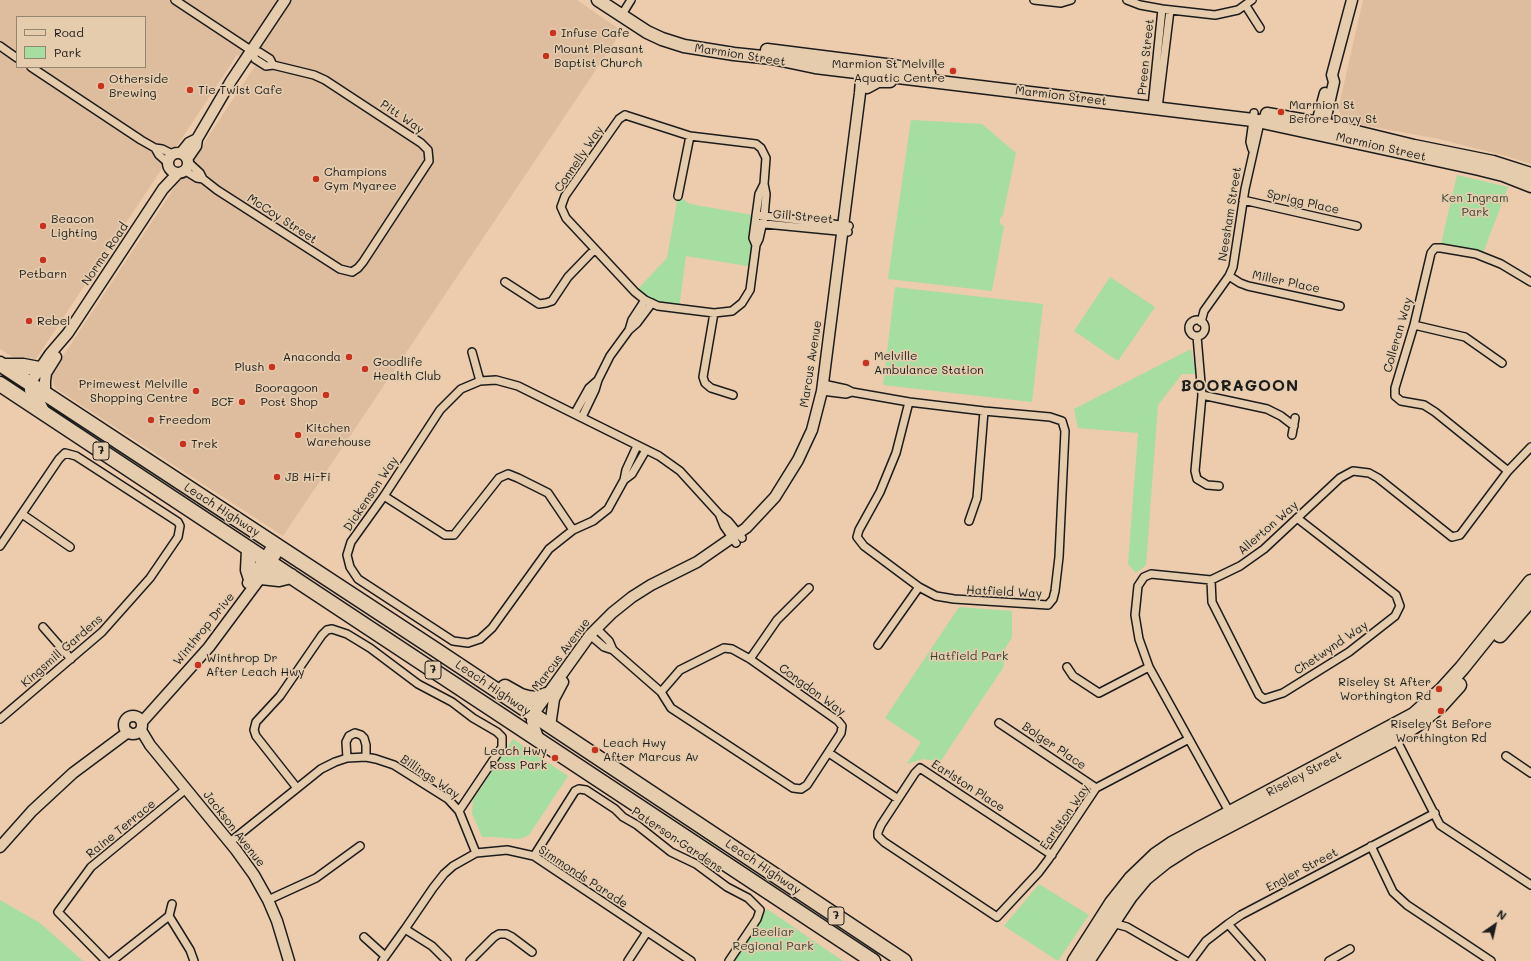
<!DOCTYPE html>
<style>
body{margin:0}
#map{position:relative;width:1531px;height:961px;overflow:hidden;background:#ecccac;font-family:Mali,sans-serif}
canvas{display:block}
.legend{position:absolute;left:16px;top:16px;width:130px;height:52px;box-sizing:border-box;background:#e5ccad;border:1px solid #958673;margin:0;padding:5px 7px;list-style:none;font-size:12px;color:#1c1c1c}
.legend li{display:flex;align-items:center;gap:8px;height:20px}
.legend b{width:20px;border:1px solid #958673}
.north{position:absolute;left:1475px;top:905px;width:40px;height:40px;-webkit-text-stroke:3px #e5ccad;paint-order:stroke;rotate:34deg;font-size:11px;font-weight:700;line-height:16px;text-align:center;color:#1c1c1c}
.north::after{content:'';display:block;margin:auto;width:14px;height:18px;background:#1c1c1c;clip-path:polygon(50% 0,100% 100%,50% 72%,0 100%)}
</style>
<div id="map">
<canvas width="1531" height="961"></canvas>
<ul class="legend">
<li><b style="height:5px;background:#e5ccad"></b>Road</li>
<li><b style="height:11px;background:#a6dda0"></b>Park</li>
</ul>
<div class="north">N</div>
</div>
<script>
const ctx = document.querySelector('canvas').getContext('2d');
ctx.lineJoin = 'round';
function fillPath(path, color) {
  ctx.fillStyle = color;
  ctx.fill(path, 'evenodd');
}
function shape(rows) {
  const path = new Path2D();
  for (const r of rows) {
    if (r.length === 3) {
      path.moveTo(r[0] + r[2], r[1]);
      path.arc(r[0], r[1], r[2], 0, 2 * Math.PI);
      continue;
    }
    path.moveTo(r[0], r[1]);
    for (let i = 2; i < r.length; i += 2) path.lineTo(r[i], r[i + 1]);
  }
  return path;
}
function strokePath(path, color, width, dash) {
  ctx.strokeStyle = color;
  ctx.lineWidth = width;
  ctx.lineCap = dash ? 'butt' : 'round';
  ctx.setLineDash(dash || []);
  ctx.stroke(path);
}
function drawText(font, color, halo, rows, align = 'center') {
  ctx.font = font + ' Mali,sans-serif';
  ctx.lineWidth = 3.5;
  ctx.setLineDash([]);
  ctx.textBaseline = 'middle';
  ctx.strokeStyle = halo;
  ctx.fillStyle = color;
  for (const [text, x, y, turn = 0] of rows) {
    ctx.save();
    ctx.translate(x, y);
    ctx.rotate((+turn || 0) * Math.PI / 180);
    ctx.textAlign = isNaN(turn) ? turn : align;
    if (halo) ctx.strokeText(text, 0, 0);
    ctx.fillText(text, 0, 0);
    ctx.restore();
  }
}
fillPath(shape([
 [0,0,577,0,622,31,283,536,55,388,51,374,255,66,237,55,36,359,14,358,0,349],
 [17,17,145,17,145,67,17,67],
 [1363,0,1531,0,1531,164,1506,156,1439,139,1346,122,1338,110]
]), '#debd9f');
fillPath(shape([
 [911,120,982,124,1016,153,1003,215,1000,219,1000,224,1004,226,992,291,888,279],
 [1457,175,1508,187,1483,253,1441,244],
 [678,196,690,204,764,217,753,267,686,256,679,309,658,306,635,292,667,258],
 [1110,277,1155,307,1118,361,1074,331],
 [895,287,1043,304,1032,402,883,385],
 [1191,349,1196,374,1182,374,1158,405,1146,565,1136,573,1128,564,1138,433,1078,428,1074,409],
 [959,607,1012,611,1012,637,1005,649,1006,653,1003,668,940,762,923,759,907,764,921,742,885,718],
 [513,739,568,776,529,835,520,839,493,837,482,837,472,813,473,800],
 [1039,884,1089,915,1058,961,1004,926],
 [0,900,40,923,83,961,0,961],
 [767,909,843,961,732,961]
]), '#a6dda0');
const street = shape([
 [175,0,252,51,259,52,270,59,273,65],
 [1034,0,1061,3,1071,0],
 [1127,0,1140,5,1162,9,1215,15,1238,10,1252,0],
 [1246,6,1260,28],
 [621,16,631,0],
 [0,46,17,58],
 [31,67,141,140,155,148,162,149,172,154],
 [1152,107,1162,9],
 [1158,108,1170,10],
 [625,115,690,136,756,144,761,148,766,158,764,184,766,194,764,217,759,239,756,245,750,290,742,303,732,311,714,313,658,306,645,300,635,292,566,218,561,207,565,196,619,119,625,115],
 [155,148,159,155,168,163],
 [1252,149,1250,142,1254,113],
 [188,162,200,173,203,179],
 [184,170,197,178,203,179,217,190,340,269,352,272,358,268,363,262,429,161,428,150,421,143,325,80,314,75,273,65,266,66,255,59,252,51],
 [678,196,690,136],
 [1243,200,1357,226],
 [756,215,849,226],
 [755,223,848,232],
 [756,245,753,238,759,194,764,184],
 [1229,276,1240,283,1248,286,1340,306],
 [505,282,539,304,546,303,552,301,568,277,595,249],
 [714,313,703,377,705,383,711,388,733,395],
 [1197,328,8],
 [1201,322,1204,311,1229,276,1233,267,1245,189,1261,118],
 [1414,325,1465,337,1502,363],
 [629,330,632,320,645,300],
 [1197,336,1202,395,1195,471,1197,479,1207,485,1219,486],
 [472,352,480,381],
 [823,384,846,389,852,392,909,402,984,411,1050,417,1062,421,1065,431,1059,557,1055,591,1053,599,1048,605,954,599,936,596,919,587,864,546,857,537,859,530,880,492,896,453,909,402],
 [822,391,846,394,852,392],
 [1202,395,1267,409,1281,416,1294,426],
 [575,413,589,388,598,380],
 [582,417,595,390,598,380,610,356,629,330,637,323,652,303],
 [1292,435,1295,418],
 [646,450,632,474,624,480,608,509,593,521,573,530,549,549,492,628,480,639,468,643,453,641,358,579,350,567,347,555,351,542,384,496,440,410,461,389,480,381,496,380,518,386,659,456,680,471,720,515,728,521,742,538],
 [1508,471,1435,412,1424,405,1401,401,1395,396,1395,388,1414,325,1431,253,1435,248,1441,248,1476,254,1501,264,1531,282],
 [624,480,626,470,637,446],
 [384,496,445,535,454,535,499,478,508,474,518,478,548,493,573,530],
 [22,514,70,547],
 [720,516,724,526,736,543],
 [969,521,977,498,984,411],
 [0,546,59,459,65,453,76,456,178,522,180,526,178,537,150,578,102,632,0,719],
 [1211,580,1212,602,1259,695,1264,699,1283,693,1349,652,1395,616,1400,606,1396,595,1297,518],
 [43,627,71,659],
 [596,628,609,641,613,650,661,692,671,708,793,788,801,789,807,785,841,733,842,726,838,721,750,659,732,649,724,648,680,670,661,692],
 [590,635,604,647,613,650],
 [878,645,919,587],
 [750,659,777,620,809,588],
 [1067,667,1073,676,1099,693,1149,667],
 [999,723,1096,788],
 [1395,737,1440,825,1531,885],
 [829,753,898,799],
 [1506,756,1531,773],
 [347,758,346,742,349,736,355,733,361,735,364,738,366,745,366,757],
 [297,788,256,736,254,730,256,722,280,696,322,635,327,630,332,629,347,634,370,648,418,684,452,702,473,718,497,732,502,737,502,747,459,811],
 [1231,815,1149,667,1139,639,1135,615,1138,586,1144,577,1151,574,1211,580,1240,566,1264,549,1340,478,1353,471,1369,473,1378,478,1452,537,1460,535,1508,471,1531,447],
 [230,842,321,769,335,762,347,758,366,757,376,759,394,765,448,799,459,811,476,853],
 [1371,846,1393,892,1407,905,1491,961],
 [1052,855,920,768,915,773,881,825,878,832,878,836,884,842,997,917,1039,872,1048,860,1096,788,1189,739],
 [534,856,575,791,579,789,586,790,615,809,623,817,637,825,671,852,696,864,727,887,748,898,760,910,757,919,729,961],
 [268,900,316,878,360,846],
 [169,916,190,950,194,961],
 [1228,924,1261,961],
 [1110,927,1116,924,1127,927,1186,961],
 [405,929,432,946,447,961],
 [364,937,385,956],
 [106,961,58,912,91,867,186,789],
 [112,961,169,916,172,904],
 [382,961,405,929,433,888,444,874,453,866,476,853,507,850,534,856,691,961],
 [470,961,494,937,499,934,506,934,512,937,532,952],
 [628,961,647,932],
 [1191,961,1206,941,1228,924,1241,915,1435,813],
 [1329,961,1350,949]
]);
const secondary = shape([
 [1315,130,1325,93],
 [1323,130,1334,82,1332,75,1352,0],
 [178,163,10],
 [181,153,189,143,197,139],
 [187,159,196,146,197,139,231,81,285,0],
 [45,394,45,381,46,373,56,357],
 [43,409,40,403,33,397,30,390,31,384,33,379,50,354,68,333,163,189,178,173],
 [248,583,274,544],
 [133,725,9],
 [142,722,209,647,261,577,280,548],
 [550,726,554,699,563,682],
 [141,730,150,745,236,850,254,875,268,900,277,921,289,961],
 [539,740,532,721,537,709,590,635,612,613,632,597,651,585,697,562,746,528,775,497,798,460,812,430,822,391,860,93,862,66],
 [0,847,32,811,73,773,128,732]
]);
const primary = shape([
 [598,0,647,32,662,39,684,46,734,54,772,58,815,67,1253,120,1479,169,1503,175,1531,186],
 [767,50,894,66,929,73],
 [867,87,878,81,890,81],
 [1267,114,1324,124,1414,146,1493,162,1531,174]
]);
const highway = shape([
 [0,364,436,650,904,961],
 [4,366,23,366,39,369],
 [0,384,873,961],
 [249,549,248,570,251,579],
 [261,577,279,579,291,576],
 [1500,635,1531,599],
 [505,687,521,696,528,698,537,699,546,695],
 [1075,961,1112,903,1131,879,1156,855,1172,844,1414,715,1443,689,1462,668,1531,582],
 [1087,961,1130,896,1145,878,1166,861,1191,845,1396,738,1416,725,1440,706,1459,685]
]);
strokePath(street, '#1c1c1c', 10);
strokePath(secondary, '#1c1c1c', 13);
strokePath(primary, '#1c1c1c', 15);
strokePath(highway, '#1c1c1c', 17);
strokePath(street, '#e5ccad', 7);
strokePath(secondary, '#e5ccad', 10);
strokePath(primary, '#e5ccad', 12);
strokePath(highway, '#e5ccad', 14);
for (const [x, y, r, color] of [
 [553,33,4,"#c8321e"],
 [546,56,4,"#c8321e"],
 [953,71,4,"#c8321e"],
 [101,86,4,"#c8321e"],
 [190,90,4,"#c8321e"],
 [1281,112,4,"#c8321e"],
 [316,179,4,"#c8321e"],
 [43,226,4,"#c8321e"],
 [43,260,4,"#c8321e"],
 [29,321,4,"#c8321e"],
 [349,357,4,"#c8321e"],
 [866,363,4,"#c8321e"],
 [272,367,4,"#c8321e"],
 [365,369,4,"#c8321e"],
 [196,391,4,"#c8321e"],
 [326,395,4,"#c8321e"],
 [242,402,4,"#c8321e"],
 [151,420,4,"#c8321e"],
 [298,435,4,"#c8321e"],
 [183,444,4,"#c8321e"],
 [277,477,4,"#c8321e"],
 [198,665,4,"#c8321e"],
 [1439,689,4,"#c8321e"],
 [1441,711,4,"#c8321e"],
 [595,750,4,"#c8321e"],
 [555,758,4,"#c8321e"]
]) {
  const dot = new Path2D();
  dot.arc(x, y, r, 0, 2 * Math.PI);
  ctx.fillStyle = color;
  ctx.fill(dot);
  strokePath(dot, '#e5ccad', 1.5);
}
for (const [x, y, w] of [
 [101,451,16],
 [433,670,16],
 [836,916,16]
]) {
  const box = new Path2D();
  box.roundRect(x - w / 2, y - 9, w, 18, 3);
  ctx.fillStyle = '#e5ccad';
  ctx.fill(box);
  strokePath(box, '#1c1c1c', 1);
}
drawText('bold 11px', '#1c1c1c', null, [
 ["7",101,451],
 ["7",433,670],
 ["7",836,916]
]);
drawText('12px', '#1c1c1c', '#e5ccad', [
 ["Infuse Cafe",561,33],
 ["Mount Pleasant",554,49],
 ["Baptist Church",554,63],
 ["Marmion St Melville",945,64,"right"],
 ["Aquatic Centre",945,78,"right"],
 ["Otherside",109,79],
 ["Brewing",109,93],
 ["Tie Twist Cafe",198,90],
 ["Marmion St",1289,105],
 ["Before Davy St",1289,119],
 ["Champions",324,172],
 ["Gym Myaree",324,186],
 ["Beacon",51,219],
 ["Lighting",51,233],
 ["Petbarn",43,274,"center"],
 ["Rebel",37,321],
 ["Melville",874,356],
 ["Ambulance Station",874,370],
 ["Anaconda",341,357,"right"],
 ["Goodlife",373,362],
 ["Health Club",373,376],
 ["Plush",264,367,"right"],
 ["Primewest Melville",188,384,"right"],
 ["Shopping Centre",188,398,"right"],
 ["Booragoon",318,388,"right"],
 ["Post Shop",318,402,"right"],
 ["BCF",234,402,"right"],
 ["Freedom",159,420],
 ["Kitchen",306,428],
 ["Warehouse",306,442],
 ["Trek",191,444],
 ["JB Hi-Fi",285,477],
 ["Winthrop Dr",206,658],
 ["After Leach Hwy",206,672],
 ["Riseley St After",1431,682,"right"],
 ["Worthington Rd",1431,696,"right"],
 ["Riseley St Before",1441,724,"center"],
 ["Worthington Rd",1441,738,"center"],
 ["Leach Hwy",603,743],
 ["After Marcus Av",603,757],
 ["Leach Hwy",547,751,"right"],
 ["Ross Park",547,765,"right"]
], 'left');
drawText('12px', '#1c1c1c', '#e5ccad', [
 ["Marmion Street",740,55,9],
 ["Preen Street",1146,57,-84],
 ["Marmion Street",1061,96,7],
 ["Pitt Way",402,117,34],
 ["Marmion Street",1381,147,13],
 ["Connelly Way",579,159,-56],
 ["Sprigg Place",1303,202,13],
 ["Neesham Street",1230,214,-81],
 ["Gill Street",803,217,5],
 ["McCoy Street",282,219,33],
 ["Norma Road",105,254,-56],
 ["Miller Place",1286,282,12],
 ["Colleran Way",1398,335,-74],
 ["Marcus Avenue",811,364,-81],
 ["Dickenson Way",371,494,-56],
 ["Leach Highway",222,510,33],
 ["Allerton Way",1268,528,-41],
 ["Hatfield Way",1004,592,3],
 ["Winthrop Drive",204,629,-51],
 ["Chetwynd Way",1331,648,-34],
 ["Kingsmill Gardens",62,651,-41],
 ["Marcus Avenue",561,655,-53],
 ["Leach Highway",493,688,34],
 ["Congdon Way",812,690,36],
 ["Bolger Place",1054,746,34],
 ["Riseley Street",1304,774,-28],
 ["Billings Way",430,777,34],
 ["Earlston Place",968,786,33],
 ["Earlston Way",1065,817,-55],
 ["Raine Terrace",121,829,-39],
 ["Jackson Avenue",234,829,52],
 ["Paterson Gardens",677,840,34],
 ["Leach Highway",763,867,34],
 ["Engler Street",1302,870,-28],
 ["Simmonds Parade",583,877,33]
]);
drawText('12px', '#384336', '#e5ccad', [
 ["Ken Ingram",1475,198],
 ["Park",1475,212],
 ["Hatfield Park",969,656],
 ["Beeliar",773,932],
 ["Regional Park",773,946]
]);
ctx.letterSpacing = '1px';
drawText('bold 16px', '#1c1c1c', '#e5ccad', [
 ["BOORAGOON",1240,386]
]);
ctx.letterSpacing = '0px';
</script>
